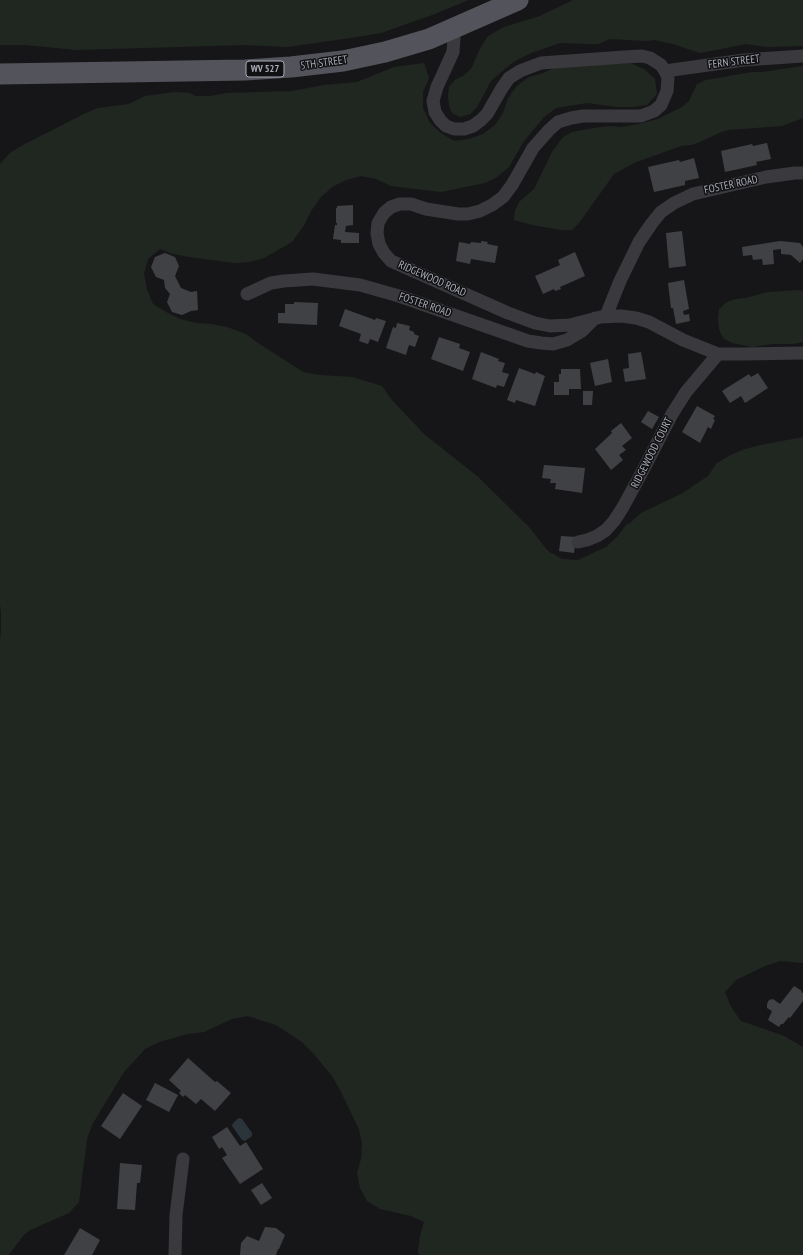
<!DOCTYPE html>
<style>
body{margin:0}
canvas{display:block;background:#161618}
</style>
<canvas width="803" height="1255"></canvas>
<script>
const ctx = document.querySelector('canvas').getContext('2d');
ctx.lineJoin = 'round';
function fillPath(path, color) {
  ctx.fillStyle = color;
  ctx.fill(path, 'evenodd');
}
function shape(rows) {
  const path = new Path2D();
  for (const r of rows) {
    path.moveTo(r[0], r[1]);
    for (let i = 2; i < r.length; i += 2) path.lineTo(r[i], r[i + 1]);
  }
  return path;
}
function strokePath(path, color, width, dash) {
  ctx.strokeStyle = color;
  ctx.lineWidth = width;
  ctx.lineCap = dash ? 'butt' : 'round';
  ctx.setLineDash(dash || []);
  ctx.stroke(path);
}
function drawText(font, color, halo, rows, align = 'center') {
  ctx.font = font + ' "PT Sans Narrow",sans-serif';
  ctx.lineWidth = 3;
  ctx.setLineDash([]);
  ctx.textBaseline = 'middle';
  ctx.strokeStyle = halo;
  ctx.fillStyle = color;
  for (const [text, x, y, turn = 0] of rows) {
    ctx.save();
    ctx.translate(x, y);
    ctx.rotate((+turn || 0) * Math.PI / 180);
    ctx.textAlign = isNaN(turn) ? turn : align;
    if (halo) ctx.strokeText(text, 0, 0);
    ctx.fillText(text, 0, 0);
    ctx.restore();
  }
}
fillPath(shape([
 [0,0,468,0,435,14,381,33,357,37,287,47,244,45,76,50,26,45,0,45],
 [573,0,803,0,803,46,767,47,746,44,700,53,673,44,654,40,647,41,610,39,598,44,589,44,560,43,531,53,515,61,507,67,491,81,477,107,470,114,460,117,452,113,449,105,448,96,449,87,455,80,463,76,471,69,480,49,488,36,504,27,540,16],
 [424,63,429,78,423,92,423,108,430,123,441,133,454,141,469,139,483,134,495,125,503,113,508,98,517,86,529,77,543,73,556,67,630,63,644,69,655,79,657,94,647,105,633,107,617,107,587,103,556,108,544,117,524,141,509,167,497,177,485,183,441,192,391,186,376,179,361,176,346,180,332,187,320,198,311,211,304,225,292,242,264,258,249,262,234,263,189,257,173,254,160,249,148,259,144,274,147,290,153,304,166,312,180,319,196,323,211,324,227,327,246,334,258,343,303,372,319,375,352,377,382,386,391,399,424,434,477,476,529,527,548,551,562,559,578,560,606,547,617,537,626,525,630,523,641,513,683,493,696,484,708,476,717,463,731,455,745,449,761,445,803,437,803,963,780,961,765,966,736,980,725,992,731,1007,741,1021,784,1036,803,1047,803,1255,419,1255,418,1251,420,1236,424,1222,411,1216,380,1209,367,1201,360,1188,357,1173,361,1159,362,1144,359,1129,339,1088,332,1076,313,1053,302,1042,276,1025,248,1016,232,1019,204,1032,188,1034,159,1042,145,1049,124,1072,92,1125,87,1139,79,1202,69,1213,30,1230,24,1235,13,1249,9,1255,0,1255,0,642,1,630,1,613,0,604,0,164,10,153,23,145,84,114,98,108,129,104,145,96,175,92,190,93,195,96,210,96,227,93,292,91,324,85,357,82,394,67],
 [803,66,803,118,782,126,728,130,719,133,700,142,691,145,681,146,634,163,614,174,579,223,572,230,562,230,532,225,514,220,515,211,519,202,534,189,552,152,563,137,572,132,600,127,610,126,621,127,639,124,658,119,682,107,689,101,697,84,706,80,752,72,762,72],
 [798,290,803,291,803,342,793,344,772,344,752,347,732,343,723,338,719,329,718,319,719,309,727,302,736,299,746,298,768,292]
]), '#202721');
fillPath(shape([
 [239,1118,242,1119,252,1133,252,1136,245,1141,242,1140,232,1126,233,1123]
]), '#2c343b');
fillPath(shape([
 [767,143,771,159,756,162,757,165,725,172,721,151,752,144,753,146],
 [694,158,699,178,685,181,685,185,654,192,648,167,679,160,680,162],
 [353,205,353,225,346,226,345,232,359,233,359,243,341,243,341,240,333,239,335,225,337,225,337,223,336,223,336,208,337,208,337,206],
 [682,231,686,266,669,268,666,233],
 [481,241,488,242,487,244,498,246,495,263,471,259,470,264,456,261,459,242,470,244,471,242,481,243],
 [780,241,800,243,803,247,803,259,800,263,791,255,781,254,781,249,773,250,774,264,763,265,762,259,753,260,752,255,743,256,742,247],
 [575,252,585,276,560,287,561,289,555,291,554,289,543,294,535,276,560,265,558,260],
 [165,253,175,257,179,266,175,276,181,288,191,292,197,291,198,310,191,311,182,315,172,312,167,302,170,294,165,288,164,280,156,277,151,267,155,257],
 [684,280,689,309,683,311,684,315,689,314,690,321,676,324,673,308,671,308,668,283],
 [294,302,318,303,317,325,278,323,278,313,285,313,285,304,294,304],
 [345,309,375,320,376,318,386,321,378,342,370,339,368,344,359,341,361,334,339,326],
 [397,323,410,326,409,330,414,332,414,334,419,336,415,347,409,345,406,355,386,348,393,327,396,328],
 [439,337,460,344,459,348,470,352,463,371,431,359],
 [481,352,499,359,498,361,505,363,502,372,509,374,504,387,497,385,496,388,472,379],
 [641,352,646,379,625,382,623,369,629,368,628,354],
 [608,359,612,382,595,386,590,363],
 [519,368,535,374,536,372,545,376,535,406,516,400,515,403,507,400],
 [561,369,580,369,581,389,569,389,569,395,554,395,554,382,559,382,559,374,561,374],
 [758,373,768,388,745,403,741,396,730,403,722,391,749,374,751,377],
 [583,391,593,391,592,405,583,405],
 [697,406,715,416,713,419,715,420,711,429,708,427,700,443,682,432],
 [648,411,659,417,652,429,641,422],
 [621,423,632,438,622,446,626,450,619,455,623,460,611,470,595,449,612,433,611,431],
 [544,465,585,468,582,493,555,489,556,483,550,483,551,479,542,478],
 [561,536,576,537,574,553,559,551],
 [794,986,802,991,801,992,803,993,803,1001,790,1018,788,1017,788,1018,783,1024,781,1024,779,1027,768,1020,772,1011,767,1008,767,1004,769,1000,773,999,780,1004],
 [188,1058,215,1082,217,1081,231,1093,215,1111,201,1099,196,1104,185,1095,183,1097,179,1093,181,1091,169,1080],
 [155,1083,178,1095,169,1112,146,1100],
 [123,1093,142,1106,120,1139,101,1126],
 [227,1127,240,1146,246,1142,263,1169,240,1184,222,1158,227,1155,222,1147,219,1149,212,1137],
 [120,1163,142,1165,140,1183,137,1183,135,1210,117,1209],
 [262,1183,272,1198,261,1205,251,1190],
 [265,1227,276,1228,285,1235,279,1249,278,1249,276,1255,240,1255,241,1243,247,1236,259,1241],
 [80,1228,100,1240,92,1255,64,1255]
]), '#404145');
strokePath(shape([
 [452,30,454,39,453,52,437,87,433,101,435,112,440,120,446,126,454,129,464,129,473,126,481,120,487,114,502,88,509,78,520,71,541,63,624,57,642,56,650,58,661,65,665,71,668,77,667,91,661,105,654,111,641,116,583,116,571,118,558,122,549,130,533,148,512,185,503,197,492,205,480,211,468,214,458,214,426,209,411,204,400,204,391,207,384,213,378,223,377,233,379,244,384,253,391,261,508,313,535,323,550,326,570,325,601,317,621,316,636,318,649,322,683,340,718,354,744,354,803,353],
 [665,71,744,60,803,56],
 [247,294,271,283,284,281,313,279,360,285,399,296,528,341,541,343,553,344,567,340,582,331,595,318],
 [606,316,620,281,639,242,652,223,661,212,674,203,693,194,766,177,795,173,803,173],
 [578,542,587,540,597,536,606,530,614,521,623,507,641,474,672,414,686,392,718,354],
 [175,1255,176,1215,183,1159]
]), '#39393e', 13);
strokePath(shape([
 [0,74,245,70,291,67,343,61,385,52,429,39,518,0]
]), '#53545b', 21);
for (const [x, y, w] of [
 [265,69,38]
]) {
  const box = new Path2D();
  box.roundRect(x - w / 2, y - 8, w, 16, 3);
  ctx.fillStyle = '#111113';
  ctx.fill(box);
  strokePath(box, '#a8acb7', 1);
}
drawText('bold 10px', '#a8acb7', null, [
 ["WV 527",265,69]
]);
drawText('11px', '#a8acb7', '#111113', [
 ["FERN STREET",734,62,-7],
 ["5TH STREET",324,63,-8],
 ["FOSTER ROAD",731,185,-12],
 ["RIDGEWOOD ROAD",432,279,24],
 ["FOSTER ROAD",425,305,19],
 ["RIDGEWOOD COURT",652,453,-63]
]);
</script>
